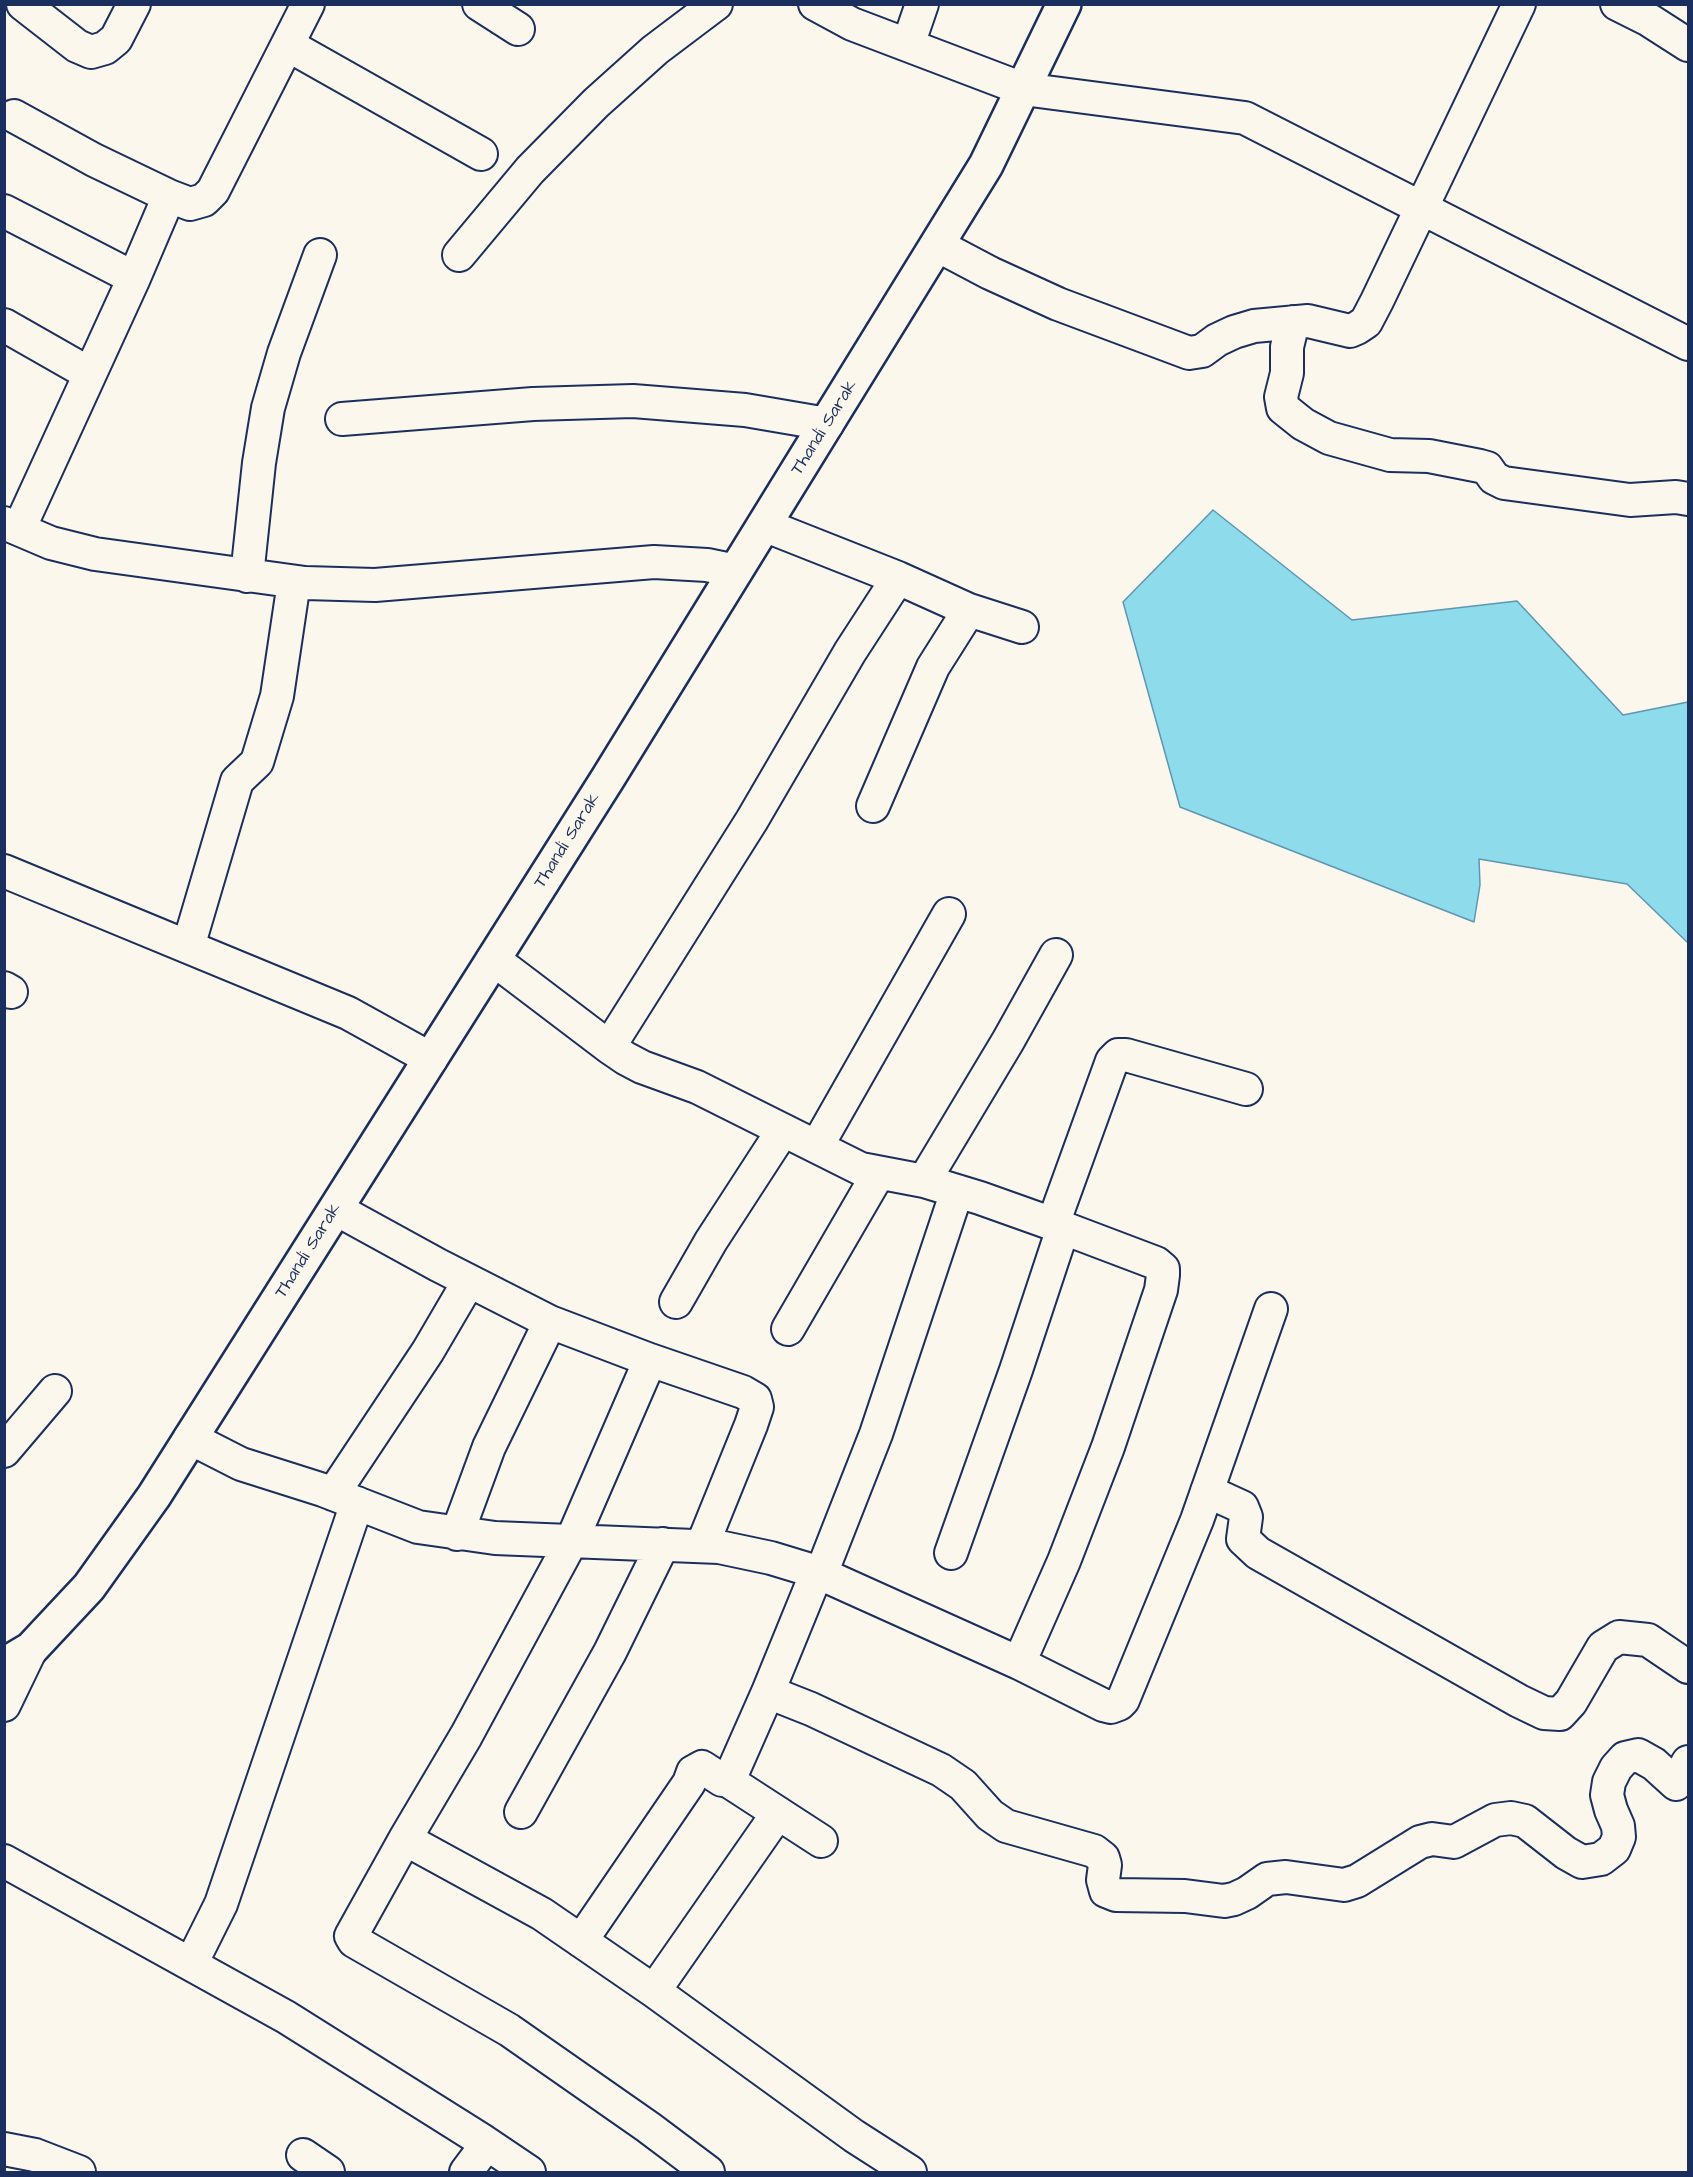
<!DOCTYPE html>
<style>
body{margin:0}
#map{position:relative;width:1693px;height:2177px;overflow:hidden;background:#fbf7ec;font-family:"Architects Daughter",sans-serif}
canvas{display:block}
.frame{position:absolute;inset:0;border:6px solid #1b2f5e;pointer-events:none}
</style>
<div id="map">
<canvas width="1693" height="2177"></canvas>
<div class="frame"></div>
</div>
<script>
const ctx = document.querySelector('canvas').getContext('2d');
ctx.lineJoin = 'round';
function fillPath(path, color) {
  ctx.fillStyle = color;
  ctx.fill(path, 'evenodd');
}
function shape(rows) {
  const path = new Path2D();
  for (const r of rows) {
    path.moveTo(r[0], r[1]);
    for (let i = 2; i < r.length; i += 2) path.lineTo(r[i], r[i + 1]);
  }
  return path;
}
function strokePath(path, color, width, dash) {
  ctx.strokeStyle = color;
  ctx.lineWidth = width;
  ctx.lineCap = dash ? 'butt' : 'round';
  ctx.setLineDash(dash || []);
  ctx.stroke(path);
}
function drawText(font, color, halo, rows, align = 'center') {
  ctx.font = font + ' "Architects Daughter",sans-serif';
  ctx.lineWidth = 5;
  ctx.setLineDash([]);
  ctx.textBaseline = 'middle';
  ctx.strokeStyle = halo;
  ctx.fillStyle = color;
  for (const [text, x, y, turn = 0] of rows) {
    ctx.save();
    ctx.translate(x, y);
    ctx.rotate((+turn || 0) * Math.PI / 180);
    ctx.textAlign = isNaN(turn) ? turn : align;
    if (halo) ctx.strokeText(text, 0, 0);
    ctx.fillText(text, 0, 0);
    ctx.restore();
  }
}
const water = shape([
 [1213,510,1352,620,1517,601,1623,715,1688,702,1688,943,1627,884,1479,859,1480,885,1474,922,1180,807,1123,602,1213,510]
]);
fillPath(water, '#8ddbeb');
strokePath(water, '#5f96b3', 1.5);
const minor = shape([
 [23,4,77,46,91,52,105,48,116,39,134,4],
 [479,4,518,29],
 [815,4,852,24,1023,89,1245,118,1688,344],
 [1617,4,1649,20,1688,45],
 [288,45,481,154],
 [908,45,922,4],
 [14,116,94,160,169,196,190,204,204,200,213,191,308,4],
 [4,211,134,278],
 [937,245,990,273,1058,304,1189,353,1202,351,1217,340,1234,332,1254,326,1308,321,1350,331,1357,328,1366,322,1377,301,1519,4],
 [459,255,530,170,596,103,655,50,716,4],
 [1293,322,1287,347,1287,373,1281,397,1283,408,1303,424,1329,438,1390,455,1429,456,1480,466,1487,468,1494,478,1504,483,1630,500,1676,497,1688,499],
 [4,325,90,374],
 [342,419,533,404,633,401,745,410,827,424],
 [4,523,51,543,95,554,305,583,375,585,654,562,707,565,736,571],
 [764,525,898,578,969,610,1022,627],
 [19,529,134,278,169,196],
 [247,576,259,463,268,408,284,353,320,255],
 [873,806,933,667,969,610],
 [4,871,348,1013,431,1059],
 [188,947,237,781,257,762,277,696,294,582],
 [493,959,609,1047,625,1058,642,1067,697,1087,861,1169,924,1181,980,1198,1053,1224,1112,1061,1118,1055,1126,1055,1246,1089],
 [4,988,11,992],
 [609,1047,752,820,850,652,898,578],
 [817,1146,949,914],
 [924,1181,1008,1041,1056,955],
 [336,1209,438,1265,550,1322,650,1360,743,1392,755,1399,757,1407,751,1425,702,1546],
 [676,1302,711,1241,783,1130],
 [788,1329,878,1174],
 [650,1360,572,1540,466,1736,405,1839,351,1936,354,1941,509,2030,648,2127,708,2172],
 [190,1438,241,1464,323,1490,418,1527,495,1538,719,1547,771,1558,817,1572,1019,1663,1064,1561,1108,1447,1161,1290,1163,1275,1163,1269,1156,1263,1053,1224],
 [4,1451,55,1391],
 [1207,1491,1242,1507,1246,1517,1243,1539,1258,1553,1519,1701,1544,1713,1560,1714,1571,1702,1603,1647,1619,1637,1648,1640,1688,1667],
 [333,1494,428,1351,469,1281],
 [457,1534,489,1447,550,1322],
 [951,1553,1016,1370,1063,1228],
 [817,1572,768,1692,811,1709,941,1770,963,1785,990,1815,1006,1826,1094,1851,1103,1858,1105,1865,1103,1880,1106,1891,1116,1895,1185,1896,1224,1901,1234,1899,1247,1893,1267,1879,1286,1877,1344,1885,1357,1881,1420,1842,1432,1839,1454,1842,1495,1820,1511,1818,1525,1821,1566,1853,1582,1862,1601,1859,1614,1849,1619,1837,1618,1826,1611,1810,1607,1795,1609,1782,1616,1768,1625,1758,1638,1755,1654,1764,1676,1784,1688,1762],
 [821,1574,876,1434,957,1191],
 [1019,1663,1103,1705,1111,1707,1119,1704,1123,1700,1197,1520,1271,1309],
 [4,1705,31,1649],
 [727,1780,821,1841],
 [521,1812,610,1652,663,1544],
 [405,1839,542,1914,654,1991,854,2136,910,2172],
 [4,1861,286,2017,480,2139,529,2172],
 [581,1941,689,1783,693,1772,702,1767,722,1780,730,1778,768,1692],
 [191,1964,221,1904,357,1503],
 [654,1991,778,1813],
 [4,2149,35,2155,79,2172],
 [303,2155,328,2172],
 [466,2172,487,2144]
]);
const major = shape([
 [4,1665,31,1649,89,1587,154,1496,608,778,986,165,1064,4]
]);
strokePath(minor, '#1b2f5e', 36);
strokePath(major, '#1b2f5e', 38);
strokePath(minor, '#fbf7ec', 32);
strokePath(major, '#fbf7ec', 33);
drawText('18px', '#1b2f5e', '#fbf7ec', [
 ["Thandi Sarak",825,428,-58],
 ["Thandi Sarak",568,841,-58],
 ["Thandi Sarak",309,1251,-58]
]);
</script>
